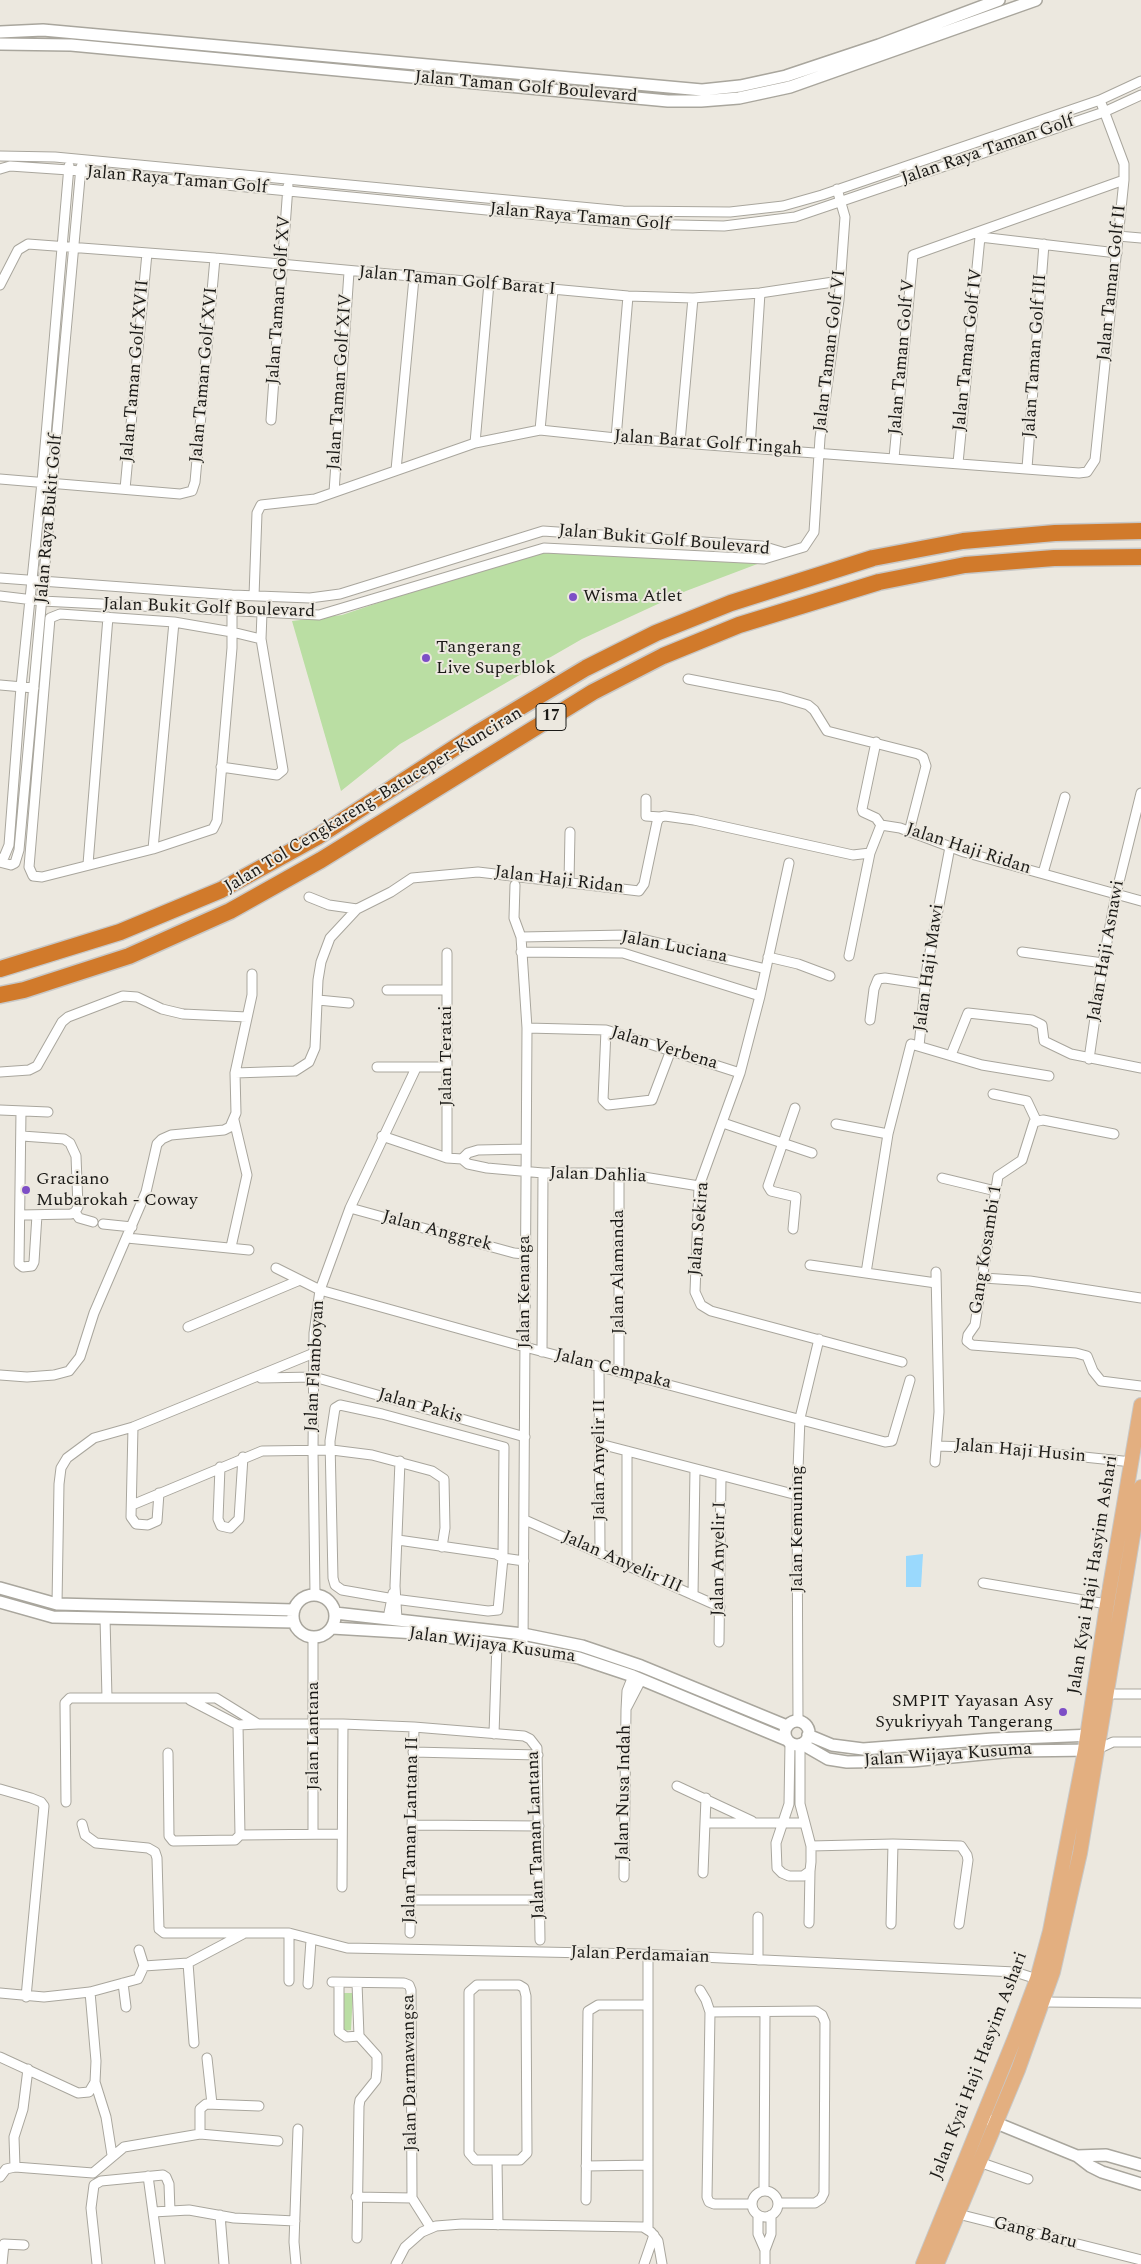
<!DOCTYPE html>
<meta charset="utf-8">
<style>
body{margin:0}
canvas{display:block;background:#ece8df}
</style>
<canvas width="1141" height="2264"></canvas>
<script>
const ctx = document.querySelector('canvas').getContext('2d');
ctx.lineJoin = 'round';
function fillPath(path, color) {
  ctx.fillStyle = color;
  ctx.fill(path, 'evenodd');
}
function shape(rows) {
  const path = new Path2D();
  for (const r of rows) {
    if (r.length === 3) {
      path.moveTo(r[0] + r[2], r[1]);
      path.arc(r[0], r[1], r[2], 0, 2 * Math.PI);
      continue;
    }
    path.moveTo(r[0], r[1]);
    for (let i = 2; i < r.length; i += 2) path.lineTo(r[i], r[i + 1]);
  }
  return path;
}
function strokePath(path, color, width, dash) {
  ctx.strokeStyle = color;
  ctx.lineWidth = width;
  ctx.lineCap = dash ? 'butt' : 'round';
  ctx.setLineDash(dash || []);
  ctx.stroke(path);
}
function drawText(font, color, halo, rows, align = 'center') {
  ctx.font = font + ' Spectral,serif';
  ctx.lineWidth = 4;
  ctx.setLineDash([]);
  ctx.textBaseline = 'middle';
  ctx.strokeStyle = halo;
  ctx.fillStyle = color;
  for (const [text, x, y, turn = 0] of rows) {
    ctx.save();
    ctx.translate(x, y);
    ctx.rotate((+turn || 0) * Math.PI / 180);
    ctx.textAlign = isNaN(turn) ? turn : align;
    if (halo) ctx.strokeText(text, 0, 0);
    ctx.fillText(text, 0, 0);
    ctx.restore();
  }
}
fillPath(shape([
 [562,548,760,563,686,591,582,639,400,744,341,791,292,621,342,615,524,554],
 [343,1993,353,1993,351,2030,342,2031]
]), '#badea3');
fillPath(shape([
 [923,1554,921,1587,906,1587,906,1556]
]), '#9ad9fd');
const minor = shape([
 [0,156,55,157,623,211,730,212,783,206,822,195,1100,100,1141,81],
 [0,169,10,166,69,170,633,224,724,226,795,217,1104,112,1141,95],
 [977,233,980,237,1117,253],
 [1118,236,1141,238],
 [0,285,18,250,28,244,215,258,628,296,693,298,760,293,840,281],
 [271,420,288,186],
 [540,430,553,290],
 [616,438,628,296],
 [680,442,693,298],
 [475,443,489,283],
 [750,448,760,293],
 [894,458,913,255,1124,180],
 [958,463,980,237],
 [1027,468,1044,244],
 [396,470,414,278],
 [0,479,180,494,192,491,195,482,215,258],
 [125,489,147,253],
 [334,492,349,272],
 [0,578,232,595,310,598,340,594,543,531,762,546,782,552],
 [232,595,232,648,217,821,213,829,153,849,42,877,33,876,29,867,50,618,60,614,174,622,232,632,261,639],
 [0,596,42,601,319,615,544,548,764,559,804,547,814,532,820,438,839,300,845,217,837,189],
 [254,596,257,513,261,505,315,499,475,443,540,430,616,438,1079,473,1087,472,1095,460,1124,180,1124,164,1100,100],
 [688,679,781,697,808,705,814,710,827,731,918,754,923,757,926,766,909,832],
 [0,685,34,688],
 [876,742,862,809,863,812,876,818,881,825],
 [221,767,277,775,283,770,261,639,262,613],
 [646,799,646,816,660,817],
 [881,825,900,828,964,852,1141,901],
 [153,849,174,622],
 [0,859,4,857,9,845,21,687,42,482,69,166],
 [0,862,11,865,15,863,19,850,81,167],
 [789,863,760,996,740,1073,699,1186,695,1292,701,1305,711,1311,902,1362],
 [88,864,108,617],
 [1043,873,1065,797],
 [569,881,570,832],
 [515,885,514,918,521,937,527,1028,523,1647],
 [309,897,329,905,357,909],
 [521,937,626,935,766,969],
 [521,952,623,953,760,996],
 [1022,952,1103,963],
 [849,956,870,853,881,825],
 [768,957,798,964,830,976],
 [252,974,252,995,235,1073,295,1071,309,1062,315,1048,318,980,321,962,330,938,357,909,391,892,412,878,478,872,639,891,644,884,657,822,660,817,665,816,694,820,853,855,870,853],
 [387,990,447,990],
 [318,1000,349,1003],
 [870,1020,874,989,878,979,885,978,925,984],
 [527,1028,606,1030,740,1073],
 [606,1030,603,1100,608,1105,652,1100,671,1050],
 [919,1046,927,968,950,847],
 [951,1055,968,1013,1032,1020,1042,1025,1044,1041,1071,1054,1141,1068],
 [1089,1059,1103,963,1116,894,1141,793],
 [377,1067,447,1067],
 [0,1072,29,1070,37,1066,62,1022,68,1017,123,996,137,997,162,1009,183,1014,247,1017],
 [993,1094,1027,1101,1036,1120],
 [0,1110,48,1112],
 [21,1111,19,1264,23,1267,32,1266,34,1262,37,1215],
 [723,1123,812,1153],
 [836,1124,888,1134],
 [1114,1134,1043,1120,1034,1122,1022,1160,998,1176,975,1325,968,1335,967,1341,972,1345,1076,1353,1087,1356,1093,1371,1101,1381,1141,1386],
 [382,1136,447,1158,462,1159,468,1164,487,1168,543,1173,619,1173,699,1186],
 [447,1158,447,953],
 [462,1159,468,1153,478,1150,526,1149],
 [942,1178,996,1191],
 [350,1208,514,1253,525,1254],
 [75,1212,79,1218,93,1222],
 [21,1215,71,1214,75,1212,78,1207,76,1156,70,1143,64,1139,22,1136],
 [103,1224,132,1227],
 [793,1229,796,1197,771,1191,768,1186,795,1108],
 [127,1238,249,1250],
 [231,1247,247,1175,234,1120],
 [810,1265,936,1283],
 [276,1268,320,1290,525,1347,885,1442,892,1441,910,1380],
 [866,1273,888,1134,911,1044,982,1065,1049,1076],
 [983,1278,1030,1281,1141,1298],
 [188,1327,300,1280],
 [542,1352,543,1173],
 [599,1367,600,1553],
 [619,1371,619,1173],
 [0,1375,27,1377,54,1375,69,1371,80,1357,94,1313,146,1192,157,1144,162,1139,171,1135,224,1130,230,1127,236,1113,235,1073],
 [261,1378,314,1377,525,1437],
 [340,1405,382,1414,504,1447,503,1558,498,1610,488,1611,394,1599,342,1590,335,1585,333,1578,330,1441,335,1408,340,1405],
 [133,1427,131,1517,136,1524,148,1525,157,1521,159,1493],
 [600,1444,797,1495],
 [937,1446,997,1448,1132,1462],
 [935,1462,939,1412,936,1272],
 [220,1467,218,1519,221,1526,230,1528,239,1519,243,1457],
 [132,1505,262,1451,332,1450,372,1455,432,1471,444,1479,445,1528,442,1547],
 [525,1520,720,1607],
 [398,1540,496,1554,503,1558,524,1561],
 [627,1565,627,1451],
 [983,1583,1107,1604],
 [315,1594,313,1451,314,1333,320,1290,350,1208,416,1068],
 [693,1595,695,1469],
 [57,1604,59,1484,61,1468,67,1458,94,1438,133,1427,314,1353],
 [105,1618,107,1698],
 [388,1618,393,1593],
 [397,1619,395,1586,400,1461],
 [313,1637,313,1834],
 [719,1642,721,1476],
 [1107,1694,1141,1694],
 [190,1700,238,1725,258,1724],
 [627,1707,641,1680],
 [798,1721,797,1495,800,1418,819,1339],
 [238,1725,240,1835],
 [494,1734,497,1643],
 [790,1743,789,1804,776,1843,777,1868,782,1873,789,1876,803,1876,810,1871,811,1862,811,1846,800,1804,800,1744],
 [1098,1749,1113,1742,1141,1742],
 [413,1752,538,1755],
 [168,1753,169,1836,173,1841,235,1840,240,1835,342,1834],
 [677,1786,752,1821],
 [0,1789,31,1798,41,1802,44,1806,26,1997],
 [66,1802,65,1703,70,1698,216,1698,258,1724,343,1724,414,1727,524,1736,530,1739,537,1748,540,1940],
 [705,1823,803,1823],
 [82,1824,85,1835,96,1843,148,1848,155,1852,157,1858,159,1929,164,1933,289,1933,347,1948,639,1954,1015,1972,1037,1979],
 [412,1825,539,1826],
 [811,1846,893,1844,961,1846,967,1855,968,1860,959,1924],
 [703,1873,706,1798],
 [624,1877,626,1710,627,1691,633,1676],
 [342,1887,343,1724],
 [411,1900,540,1900],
 [809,1923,810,1871],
 [891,1924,893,1844],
 [410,1933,414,1727],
 [139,1950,144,1966],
 [758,1960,758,1917],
 [188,1963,194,2043],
 [289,1981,289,1933],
 [332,1982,404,1983,409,1985,411,1990,412,2198,431,2228],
 [123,1983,126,2007],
 [339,1983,339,2032,346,2037,359,2036],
 [357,1983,359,2036,377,2056,377,2069,376,2080,360,2100,359,2106,357,2238],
 [308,1984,311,1940],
 [477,1985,519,1985,524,1988,526,1996,527,2153,520,2160,475,2160,469,2153,469,1992,477,1985],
 [700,1990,706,2000,710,2012,707,2197,709,2202,714,2204,752,2204],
 [0,1993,44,1997,90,1992,138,1979,144,1966,188,1963,243,1934],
 [1044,2002,1141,2003],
 [710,2012,816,2011,822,2015,825,2022,824,2193,821,2199,815,2203,778,2203],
 [0,2057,78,2093,89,2092,95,2082,96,2061,90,1992],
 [207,2058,212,2104],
 [95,2082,106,2117,112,2155],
 [200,2134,200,2109,206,2104,259,2106],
 [497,2160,498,2225],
 [979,2162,1028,2179],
 [586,2166,648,2165],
 [15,2167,14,2137,23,2109,28,2069],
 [148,2176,160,2264],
 [0,2177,6,2169,15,2167,93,2173,124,2147,200,2134,278,2141],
 [764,2191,765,2012],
 [765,2204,13],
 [356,2197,412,2198],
 [586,2200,588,2011,598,2005,648,2005],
 [153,2212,189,2210,234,2218,295,2221],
 [958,2214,1141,2260],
 [220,2215,224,2264],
 [758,2215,758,2234,765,2250],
 [648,2229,648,1961],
 [2,2264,4,2244,24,2245],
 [97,2264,91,2208,94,2185,101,2181,163,2175,166,2177,169,2184,170,2211],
 [296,2264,294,2242,298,2129],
 [396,2264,405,2247,422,2232,436,2226,462,2224,643,2227,651,2232,658,2241,662,2264],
 [644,2264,654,2235],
 [765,2264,765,2250,771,2234,771,2215]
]);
const tertiary = shape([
 [0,32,43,30,702,90,740,86,786,76,879,45,999,0],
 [0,44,71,45,668,101,701,101,739,98,790,87,1036,0],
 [0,1588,57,1604,294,1610],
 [314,1616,21],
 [0,1602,53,1617,294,1622],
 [335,1613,523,1634,582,1646,641,1666,787,1726],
 [332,1628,417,1633,523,1647,579,1658,633,1676,787,1740],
 [797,1733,12],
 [808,1735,832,1745,863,1749,993,1739,1094,1735],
 [802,1744,828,1759,847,1762,912,1761,1013,1751,1093,1750],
 [989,2120,1077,2156,1090,2166,1102,2172,1141,2184],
 [1077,2156,1106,2155,1141,2165]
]);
const primary = shape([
 [923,2264,1016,2035,1037,1979,1050,1931,1085,1750,1107,1604,1141,1405],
 [937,2264,1018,2070,1053,1972,1080,1853,1141,1487]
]);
const motorway = shape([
 [0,969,120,932,221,890,317,837,479,732,586,668,656,633,731,603,873,558,963,541,1055,533,1141,531],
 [0,995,24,990,129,956,230,911,321,860,593,692,663,656,739,625,879,582,965,565,1054,558,1141,557]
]);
strokePath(minor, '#a9a69d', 11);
strokePath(tertiary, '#a9a69d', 14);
strokePath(primary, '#c8c8c7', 16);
strokePath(motorway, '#c8c8c7', 19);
strokePath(minor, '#fff', 9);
strokePath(tertiary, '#fff', 11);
strokePath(primary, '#e3af80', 14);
strokePath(motorway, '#d17a2b', 16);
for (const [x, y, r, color] of [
 [573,597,5,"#7d4ec6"],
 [426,658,5,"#7d4ec6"],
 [26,1190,5,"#7d4ec6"],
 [1063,1712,5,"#7d4ec6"]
]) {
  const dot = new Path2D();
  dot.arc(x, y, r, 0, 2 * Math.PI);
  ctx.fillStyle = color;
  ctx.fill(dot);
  strokePath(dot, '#ece8df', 2);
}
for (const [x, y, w] of [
 [551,717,30]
]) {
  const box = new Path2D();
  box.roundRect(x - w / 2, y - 13.5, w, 27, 4);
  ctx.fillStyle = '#ece8df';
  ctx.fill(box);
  strokePath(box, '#1b1a17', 1);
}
drawText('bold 16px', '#1b1a17', null, [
 ["17",551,717]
]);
drawText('18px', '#1b1a17', '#ece8df', [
 ["Jalan Taman Golf Boulevard",526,88,5],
 ["Jalan Raya Taman Golf",988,151,-19],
 ["Jalan Raya Taman Golf",177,181,5],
 ["Jalan Raya Taman Golf",580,218,5],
 ["Jalan Taman Golf Barat I",457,282,5],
 ["Jalan Taman Golf II",1113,283,-84],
 ["Jalan Taman Golf XV",280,300,-86],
 ["Jalan Taman Golf IV",969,350,-84],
 ["Jalan Taman Golf VI",831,351,-83],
 ["Jalan Taman Golf III",1036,356,-86],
 ["Jalan Taman Golf V",903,357,-85],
 ["Jalan Taman Golf XVII",136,371,-85],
 ["Jalan Taman Golf XVI",205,375,-85],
 ["Jalan Taman Golf XIV",341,382,-86],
 ["Jalan Barat Golf Tingah",708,444,4],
 ["Jalan Raya Bukit Golf",50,519,-85],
 ["Jalan Bukit Golf Boulevard",664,541,5],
 ["Jalan Bukit Golf Boulevard",209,609,2],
 ["Jalan Tol Cengkareng–Batuceper–Kunciran",374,801,-31],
 ["Jalan Haji Ridan",968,850,18],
 ["Jalan Haji Ridan",559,881,7],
 ["Jalan Luciana",674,948,11],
 ["Jalan Haji Asnawi",1107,951,-80],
 ["Jalan Haji Mawi",930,968,-82],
 ["Jalan Verbena",664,1049,17],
 ["Jalan Teratai",447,1056,-90],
 ["Jalan Dahlia",598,1176,2],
 ["Jalan Sekira",700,1229,-85],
 ["Jalan Anggrek",437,1232,15],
 ["Gang Kosambi 1",987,1250,-81],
 ["Jalan Alamanda",619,1272,-90],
 ["Jalan Kenanga",525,1292,-90],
 ["Jalan Flamboyan",316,1366,-87],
 ["Jalan Cempaka",613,1370,14],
 ["Jalan Pakis",420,1407,16],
 ["Jalan Haji Husin",1020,1452,5],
 ["Jalan Anyelir II",600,1460,-90],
 ["Jalan Kemuning",798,1529,-90],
 ["Jalan Anyelir I",720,1559,-89],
 ["Jalan Anyelir III",622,1563,24],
 ["Jalan Kyai Haji Hasyim Ashari",1094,1575,-81],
 ["Jalan Wijaya Kusuma",492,1646,8],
 ["Jalan Lantana",314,1736,-90],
 ["Jalan Wijaya Kusuma",948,1756,-4],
 ["Jalan Nusa Indah",625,1793,-89],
 ["Jalan Taman Lantana II",412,1830,-89],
 ["Jalan Taman Lantana",537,1835,-92],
 ["Jalan Perdamaian",640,1956,2],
 ["Jalan Kyai Haji Hasyim Ashari",980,2066,-69],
 ["Jalan Darmawangsa",411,2073,-91],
 ["Gang Baru",1035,2234,14]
]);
drawText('18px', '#1b1a17', '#ece8df', [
 ["Wisma Atlet",583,597],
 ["Tangerang",436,648],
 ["Live Superblok",436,669],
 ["Graciano",36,1180],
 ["Mubarokah - Coway",36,1201],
 ["SMPIT Yayasan Asy",1053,1702,"right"],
 ["Syukriyyah Tangerang",1053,1723,"right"]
], 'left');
</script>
